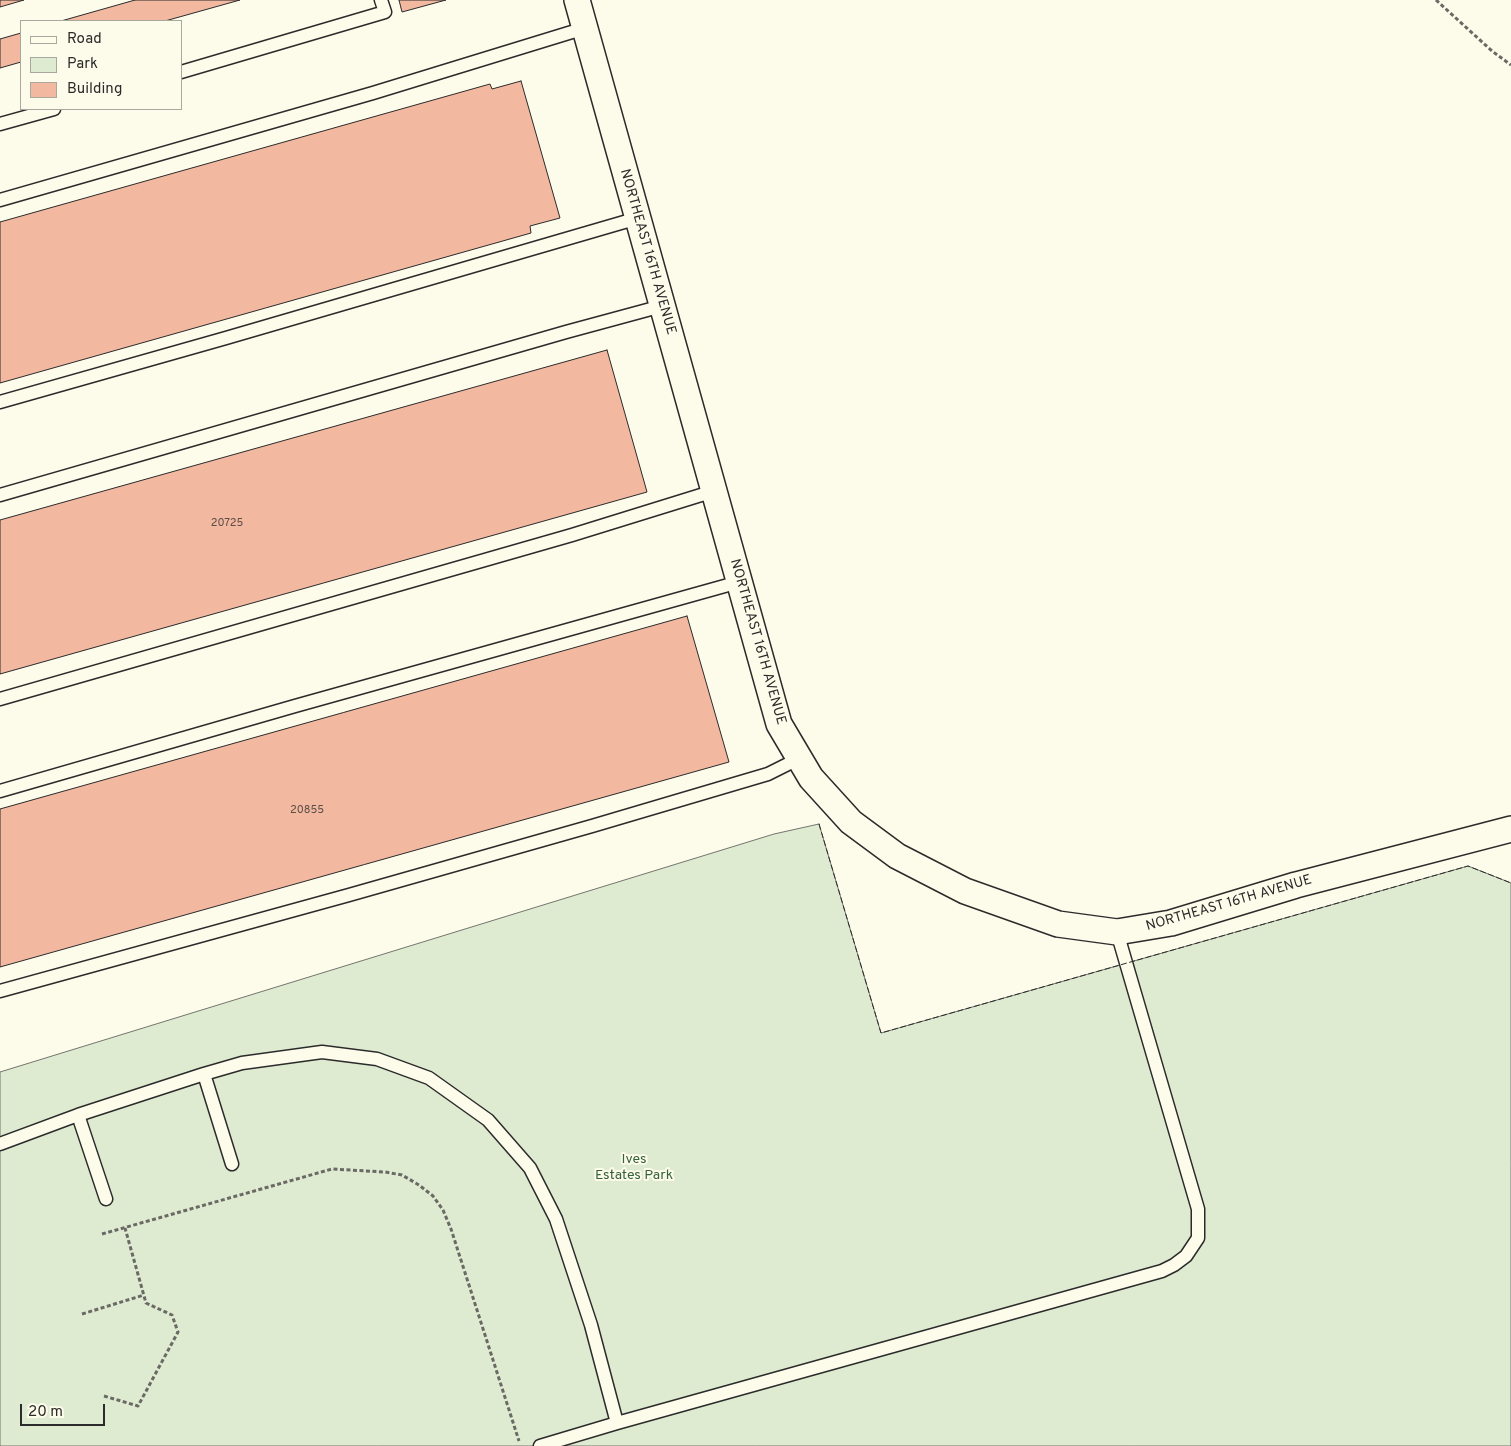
<!DOCTYPE html>
<style>
body{margin:0}
#map{position:relative;width:1511px;height:1446px;overflow:hidden;background:#fdfbea;font-family:Overpass,sans-serif}
canvas{display:block}
.legend{position:absolute;left:20px;top:20px;width:162px;height:90px;box-sizing:border-box;background:#fdfbea;border:1px solid #a9a89e;margin:0;padding:6px 9px;list-style:none;font-size:15px;color:#2b2b2b}
.legend li{display:flex;align-items:center;gap:10px;height:25px}
.legend b{width:25px;border:1px solid #a9a89e}
.scale{position:absolute;left:20px;top:1404px;width:85px;height:22px;box-sizing:border-box;border:2px solid #2b2b2b;border-top:0;padding-left:6px;font-size:15px;line-height:18px;white-space:nowrap;color:#2b2b2b;-webkit-text-stroke:4px #fdfbea;paint-order:stroke}
</style>
<div id="map">
<canvas width="1511" height="1446"></canvas>
<ul class="legend">
<li><b style="height:6px;background:#fdfbea"></b>Road</li>
<li><b style="height:14px;background:#deebd1"></b>Park</li>
<li><b style="height:14px;background:#f2b8a0"></b>Building</li>
</ul>
<div class="scale">20 m</div>
</div>
<script>
const ctx = document.querySelector('canvas').getContext('2d');
ctx.lineJoin = 'round';
function fillPath(path, color) {
  ctx.fillStyle = color;
  ctx.fill(path, 'evenodd');
}
function shape(rows) {
  const path = new Path2D();
  for (const r of rows) {
    path.moveTo(r[0], r[1]);
    for (let i = 2; i < r.length; i += 2) path.lineTo(r[i], r[i + 1]);
  }
  return path;
}
function strokePath(path, color, width, dash) {
  ctx.strokeStyle = color;
  ctx.lineWidth = width;
  ctx.lineCap = dash ? 'butt' : 'round';
  ctx.setLineDash(dash || []);
  ctx.stroke(path);
}
function drawText(font, color, halo, rows, align = 'center') {
  ctx.font = font + ' Overpass,sans-serif';
  ctx.lineWidth = 4;
  ctx.setLineDash([]);
  ctx.textBaseline = 'middle';
  ctx.strokeStyle = halo;
  ctx.fillStyle = color;
  for (const [text, x, y, turn = 0] of rows) {
    ctx.save();
    ctx.translate(x, y);
    ctx.rotate((+turn || 0) * Math.PI / 180);
    ctx.textAlign = isNaN(turn) ? turn : align;
    if (halo) ctx.strokeText(text, 0, 0);
    ctx.fillText(text, 0, 0);
    ctx.restore();
  }
}
const green = shape([
 [819,824,881,1033,1468,866,1511,883,1511,1446,0,1446,0,1072,774,834,819,824]
]);
fillPath(green, '#deebd1');
strokePath(green, '#74746e', 1);
const building = shape([
 [0,0,24,0,0,7,0,0],
 [135,0,240,0,165,21,61,21,135,0],
 [399,0,446,0,402,12,399,0],
 [21,33,21,62,0,68,0,39,21,33],
 [521,81,560,218,530,226,531,233,0,383,0,222,490,84,492,89,521,81],
 [607,350,647,492,0,674,0,520,607,350],
 [687,616,729,762,0,967,0,809,687,616]
]);
fillPath(building, '#f2b8a0');
strokePath(building, '#2b2b2b', 1);
const lane = shape([
 [181,72,385,12,381,0],
 [0,124,54,109],
 [0,200,373,93,585,28],
 [0,402,226,338,638,218],
 [0,495,566,332,662,306],
 [0,699,572,535,714,491],
 [0,791,295,706,739,582],
 [0,991,349,895,592,826,768,774,800,758],
 [204,1074,232,1164],
 [78,1115,106,1199],
 [0,1144,78,1115,204,1074,242,1063,322,1052,377,1059,429,1078,488,1120,530,1168,556,1219,591,1325,617,1423],
 [540,1446,617,1423,1162,1271,1174,1265,1186,1256,1198,1238,1198,1209,1117,932]
]);
const street = shape([
 [577,0,779,724,811,778,851,822,897,856,965,891,1058,924,1117,932,1171,923,1296,885,1511,829]
]);
strokePath(lane, '#2b2b2b', 15);
strokePath(street, '#2b2b2b', 28);
strokePath(shape([
 [1436,0,1492,51,1511,65],
 [102,1234,332,1169,385,1172,402,1175,419,1185,433,1196,443,1210,451,1229,519,1441],
 [82,1314,144,1295],
 [104,1396,138,1406,178,1332,172,1315,146,1303,125,1228]
]), '#6a6964', 3, [4, 2.5]);
strokePath(lane, '#fdfbea', 12);
strokePath(street, '#fdfbea', 25);
strokePath(shape([
 [819,824,881,1033,1468,866,1511,883]
]), '#2b2b2b', 1, [6, 2.5]);
drawText('11px', '#5d4e48', null, [
 ["20725",227,524],
 ["20855",307,811]
]);
drawText('14px', '#2b2b2b', '#fdfbea', [
 ["NORTHEAST 16TH AVENUE",647,252,74],
 ["NORTHEAST 16TH AVENUE",757,642,74],
 ["NORTHEAST 16TH AVENUE",1229,904,-16]
]);
drawText('14px', '#34623c', '#fdfbea', [
 ["Ives",634,1160],
 ["Estates Park",634,1176]
]);
</script>
